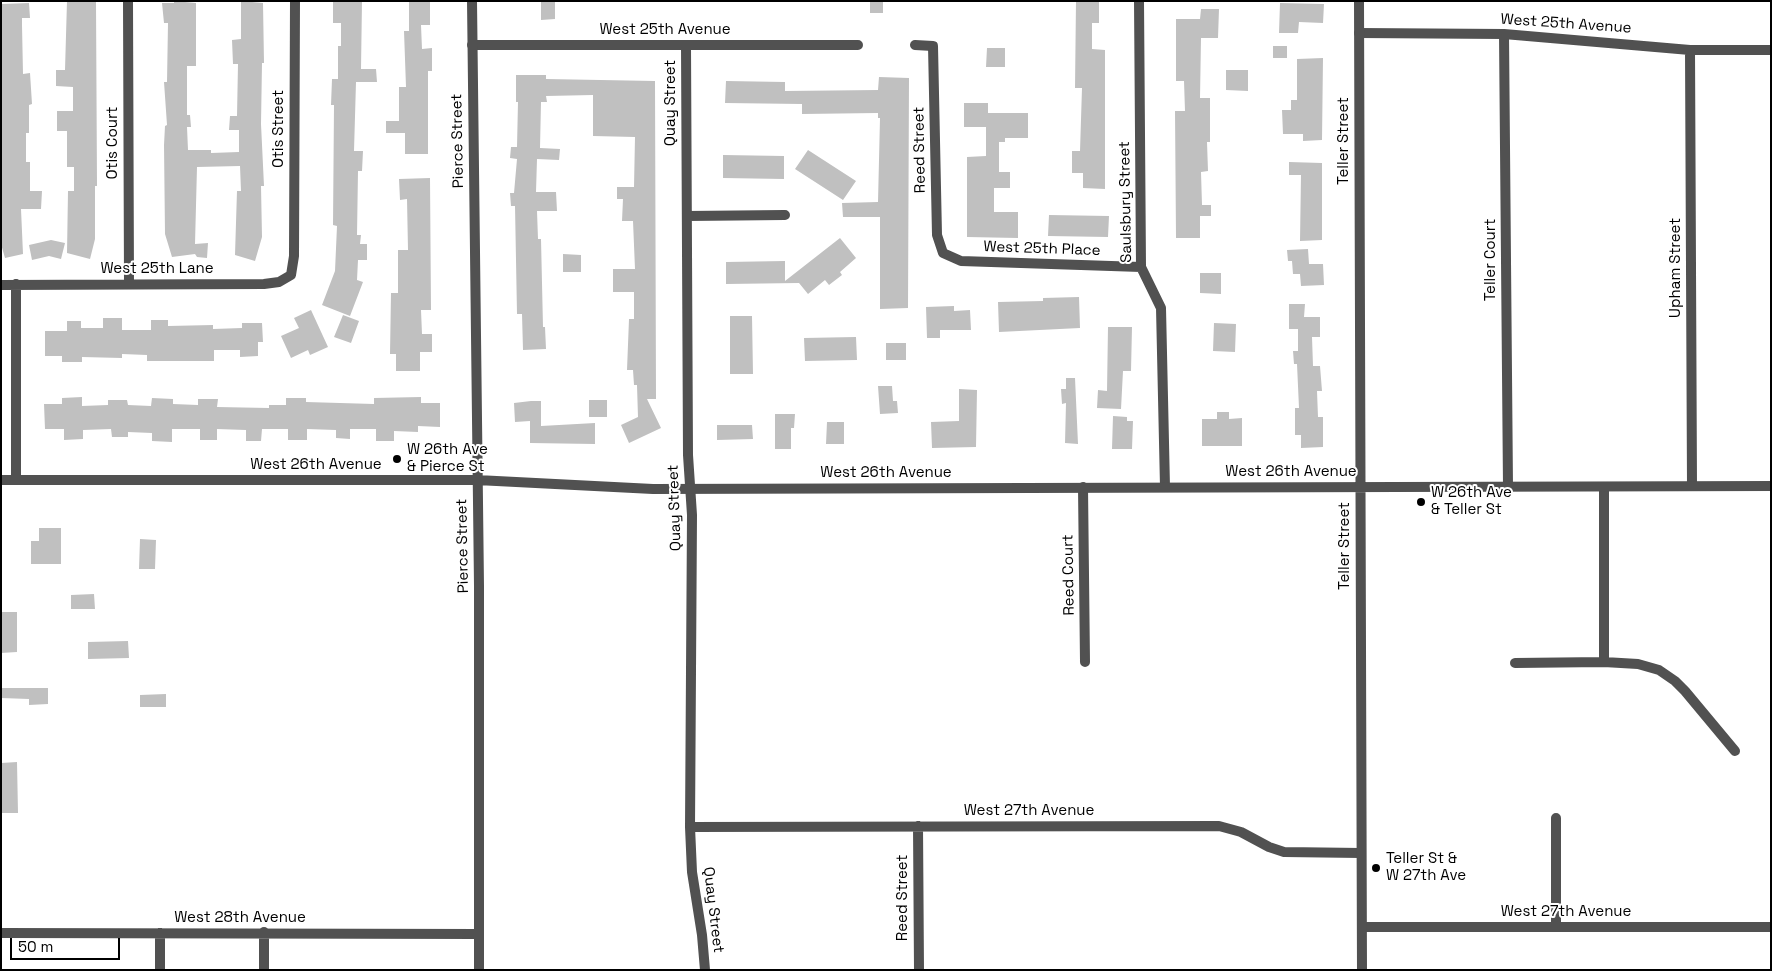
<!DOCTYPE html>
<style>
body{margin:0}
#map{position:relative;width:1772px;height:971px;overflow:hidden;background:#fff;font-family:"Space Grotesk",sans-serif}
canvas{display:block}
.frame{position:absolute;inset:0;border:2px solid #000;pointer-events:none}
.scale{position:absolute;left:10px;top:938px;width:110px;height:22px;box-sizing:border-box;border:2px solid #000;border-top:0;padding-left:6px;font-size:15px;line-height:18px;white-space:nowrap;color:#000;-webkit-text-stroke:4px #fff;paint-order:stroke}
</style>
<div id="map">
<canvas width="1772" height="971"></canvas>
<div class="frame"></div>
<div class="scale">50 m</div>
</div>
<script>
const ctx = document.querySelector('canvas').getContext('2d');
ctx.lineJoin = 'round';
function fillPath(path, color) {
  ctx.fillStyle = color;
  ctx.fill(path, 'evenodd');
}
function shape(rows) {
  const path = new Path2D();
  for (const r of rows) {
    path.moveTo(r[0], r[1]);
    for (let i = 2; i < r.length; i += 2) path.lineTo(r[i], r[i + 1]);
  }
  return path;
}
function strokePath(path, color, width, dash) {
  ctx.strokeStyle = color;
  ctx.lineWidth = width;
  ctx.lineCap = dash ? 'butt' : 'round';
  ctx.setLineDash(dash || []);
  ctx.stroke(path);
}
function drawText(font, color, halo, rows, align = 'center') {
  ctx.font = font + ' "Space Grotesk",sans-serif';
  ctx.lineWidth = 4;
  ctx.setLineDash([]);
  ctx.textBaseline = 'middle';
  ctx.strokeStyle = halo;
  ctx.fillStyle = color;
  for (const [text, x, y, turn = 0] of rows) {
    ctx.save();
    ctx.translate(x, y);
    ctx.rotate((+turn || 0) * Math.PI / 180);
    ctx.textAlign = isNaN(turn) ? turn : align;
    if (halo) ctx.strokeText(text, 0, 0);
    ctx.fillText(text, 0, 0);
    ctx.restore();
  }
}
fillPath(shape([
 [67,1,96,2,97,186,95,186,95,239,90,259,67,253,68,191,74,191,74,167,67,167,67,131,57,131,57,111,73,111,73,87,56,86,56,70,65,70],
 [174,1,196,3,196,66,187,66,187,115,190,115,191,127,187,127,188,150,211,150,211,153,239,152,239,130,229,130,230,116,237,116,238,64,233,64,232,40,241,39,241,1,263,3,264,63,262,63,261,124,264,186,261,186,262,237,255,261,235,255,237,191,241,191,240,166,197,167,195,244,208,243,207,258,197,257,195,254,172,257,165,234,164,145,165,126,167,125,164,82,167,82,168,23,164,23,162,3,174,3],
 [333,1,362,1,361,69,376,69,377,82,356,82,354,151,363,151,362,171,358,171,357,235,361,235,360,244,367,244,367,260,358,260,357,280,363,282,350,316,322,305,335,271,337,226,333,225,334,105,331,105,332,79,338,79,338,46,341,46,341,23,333,23],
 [409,1,430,2,430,25,421,25,422,49,432,48,432,71,428,71,428,154,405,154,405,133,386,133,386,121,399,121,399,87,406,87,404,31,409,31],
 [541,1,555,1,555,19,541,20],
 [870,1,883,1,883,13,870,13],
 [1076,1,1099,1,1099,23,1092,23,1092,49,1105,50,1105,189,1083,188,1083,173,1072,173,1072,151,1080,151,1082,88,1075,88],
 [29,3,30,18,22,18,22,25,23,74,30,73,32,104,29,105,29,133,26,133,26,162,30,162,30,191,42,191,41,209,21,209,23,254,5,258,1,244,1,4],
 [1280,3,1324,4,1323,23,1299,22,1298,33,1279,33],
 [1201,9,1219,9,1218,38,1201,38,1200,98,1210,98,1210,142,1207,142,1208,171,1201,172,1202,205,1211,205,1211,216,1200,216,1200,238,1176,238,1175,111,1185,111,1184,81,1176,81,1176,19,1200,19],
 [1273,46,1287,46,1287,58,1273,58],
 [987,48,1005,48,1005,67,986,67],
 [1323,58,1322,140,1303,141,1303,134,1283,134,1282,110,1291,110,1291,100,1297,100,1297,59],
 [1226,70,1248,70,1248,91,1226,90],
 [516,75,546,75,546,79,655,81,656,399,647,399,661,428,629,443,621,425,638,417,637,385,634,385,633,370,627,370,629,319,634,319,634,292,613,292,613,269,635,269,633,221,622,221,623,199,617,199,617,187,634,187,635,137,593,136,593,95,546,96,547,102,541,102,540,148,560,149,559,160,537,159,536,192,556,192,557,211,537,211,538,239,541,239,543,327,545,327,546,349,523,350,522,314,517,314,515,206,511,206,510,193,514,193,517,159,510,158,511,147,517,147,518,102,516,102],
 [879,77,909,78,908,308,880,309,880,217,843,217,842,203,878,202,880,118,878,118,878,113,802,114,802,104,725,103,726,81,785,82,785,91,878,90],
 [964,103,988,103,988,113,1028,113,1028,138,1005,138,1005,142,999,142,999,172,1010,172,1010,188,994,188,994,212,1018,212,1018,238,967,237,967,157,986,156,986,127,964,127],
 [808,150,856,181,843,200,795,169],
 [723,155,784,156,784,179,723,178],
 [1289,162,1322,163,1322,240,1300,241,1301,175,1289,175],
 [430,178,431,310,421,310,422,334,432,334,432,352,420,352,420,371,396,371,396,354,390,354,391,293,398,293,398,250,408,250,407,199,400,200,399,179],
 [1049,215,1109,216,1108,237,1048,236],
 [840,238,856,258,840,272,842,275,829,285,825,280,808,294,799,283,726,284,726,262,785,261,785,281],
 [51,240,65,243,61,259,49,256,32,260,29,245],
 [1308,249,1309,264,1323,264,1324,285,1301,286,1300,274,1293,274,1292,261,1288,261,1287,250],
 [563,254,581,255,581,272,563,272],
 [1200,273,1221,273,1221,294,1200,293],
 [1079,297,1080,328,999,332,998,302,1043,301,1043,298],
 [1289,304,1305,304,1304,317,1320,317,1320,337,1312,337,1313,366,1320,366,1322,391,1317,391,1318,417,1323,417,1323,447,1301,448,1301,435,1295,435,1295,408,1299,408,1297,364,1294,364,1293,351,1298,351,1298,329,1289,329],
 [954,306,954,311,970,310,971,330,940,330,940,338,927,338,926,307],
 [311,310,328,347,310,355,308,350,291,358,281,336,299,328,294,318],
 [343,315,359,321,351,343,334,337],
 [730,316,752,316,753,374,730,374],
 [103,318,122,318,122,330,151,330,151,320,168,320,168,326,213,325,213,329,242,328,242,323,262,323,263,342,258,342,258,356,240,357,240,350,214,350,214,361,147,361,147,355,122,354,122,358,82,357,82,362,62,362,62,356,45,356,45,331,67,331,67,321,81,321,81,328,103,328],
 [1214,323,1236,324,1235,352,1213,351],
 [1108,327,1132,327,1131,371,1123,371,1121,409,1097,408,1098,390,1107,391],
 [856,337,857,360,805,361,804,338],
 [886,343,906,343,906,360,886,360],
 [1066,378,1075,378,1078,444,1065,443,1066,403,1062,404,1061,389,1066,389],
 [878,386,892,386,893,401,897,401,898,413,880,414],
 [959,389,977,390,976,447,932,448,931,422,959,421],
 [82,397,82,406,108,405,108,400,127,400,128,405,151,406,152,398,173,399,173,404,198,405,198,399,218,399,217,407,269,408,269,405,286,405,286,398,306,398,306,402,374,404,374,398,421,397,421,403,440,403,440,427,418,426,418,432,394,431,394,441,376,441,376,429,350,429,350,439,336,438,336,430,307,429,307,440,288,440,288,429,262,429,261,441,246,441,246,430,217,429,217,440,200,440,200,429,172,429,172,442,152,441,152,433,128,432,128,437,112,437,111,429,83,430,83,439,64,440,64,429,45,429,44,404,62,404,62,398],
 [589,400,607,400,607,417,589,417],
 [531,401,541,401,541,426,595,423,595,444,530,443,530,421,515,422,514,403],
 [1217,412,1229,412,1229,419,1242,418,1242,446,1202,446,1202,419,1217,419],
 [775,414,795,414,794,428,791,428,791,449,775,449],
 [1113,416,1127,417,1127,421,1133,421,1132,449,1112,449],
 [827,422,844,422,844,444,826,444],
 [717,425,752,425,753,439,717,440],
 [39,528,61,528,61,564,31,564,31,541,39,541],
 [140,539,156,540,155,569,139,569],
 [94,594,95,609,71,609,71,595],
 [1,612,17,612,17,652,1,653],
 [128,641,129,658,88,659,88,642],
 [1,688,48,688,48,704,29,705,29,699,1,698],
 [166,694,166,707,140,707,140,695],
 [17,762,18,813,1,813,1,763]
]), '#c0c0c0');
strokePath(shape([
 [128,1,129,284],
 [1139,1,1141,267,1161,308,1165,487],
 [1359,33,1504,34,1690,50,1771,50],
 [1504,34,1508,486],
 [472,45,858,45],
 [686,45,688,455,692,515,690,827,692,872,702,935,705,970],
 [915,45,933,46,937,235,943,253,961,261,1141,267],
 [1690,50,1692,486],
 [687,216,785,215],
 [16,284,16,480],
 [1,285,264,284,279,282,291,275,294,256,295,1],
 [1083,487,1085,662],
 [1604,662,1604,487],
 [1515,663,1604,662,1638,664,1659,670,1675,681,1685,691,1735,751],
 [918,826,919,970],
 [690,827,1219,826,1241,832,1269,847,1284,852,1361,853],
 [1362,927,1771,927],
 [1556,927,1556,818],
 [264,932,264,970],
 [1,933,479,934],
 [160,933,160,970]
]), '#515151', 10);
strokePath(shape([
 [472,1,479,586,479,970],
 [1359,1,1362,970],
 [1,480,477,480,653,489,1771,486]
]), '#515151', 10);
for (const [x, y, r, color] of [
 [397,459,5,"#000"],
 [1421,502,5,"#000"],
 [1376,868,5,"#000"]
]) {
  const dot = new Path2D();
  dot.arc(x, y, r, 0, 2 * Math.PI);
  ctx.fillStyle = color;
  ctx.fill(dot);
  strokePath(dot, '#fff', 2);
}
drawText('15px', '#000', '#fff', [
 ["West 25th Avenue",1566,24,4],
 ["West 25th Avenue",665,30],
 ["Quay Street",671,103,-90],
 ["Otis Street",279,129,-90],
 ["Pierce Street",458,141,-91],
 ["Teller Street",1344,141,-90],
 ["Otis Court",113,143,-90],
 ["Reed Street",920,150,-91],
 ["Saulsbury Street",1126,202,-91],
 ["West 25th Place",1042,249,2],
 ["Teller Court",1491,260,-90],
 ["Upham Street",1676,268,-90],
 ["West 25th Lane",157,269],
 ["West 26th Avenue",316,465],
 ["West 26th Avenue",1291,472],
 ["West 26th Avenue",886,473],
 ["Quay Street",675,508,-92],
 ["Pierce Street",463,546,-91],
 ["Teller Street",1345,546,-90],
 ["Reed Court",1069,575,-91],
 ["West 27th Avenue",1029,811],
 ["Reed Street",903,898,-90],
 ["Quay Street",713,910,83],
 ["West 27th Avenue",1566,912],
 ["West 28th Avenue",240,918]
]);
drawText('15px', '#000', '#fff', [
 ["W 26th Ave",407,450],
 ["& Pierce St",407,467],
 ["W 26th Ave",1431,493],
 ["& Teller St",1431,510],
 ["Teller St &",1386,859],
 ["W 27th Ave",1386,876]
], 'left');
</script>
